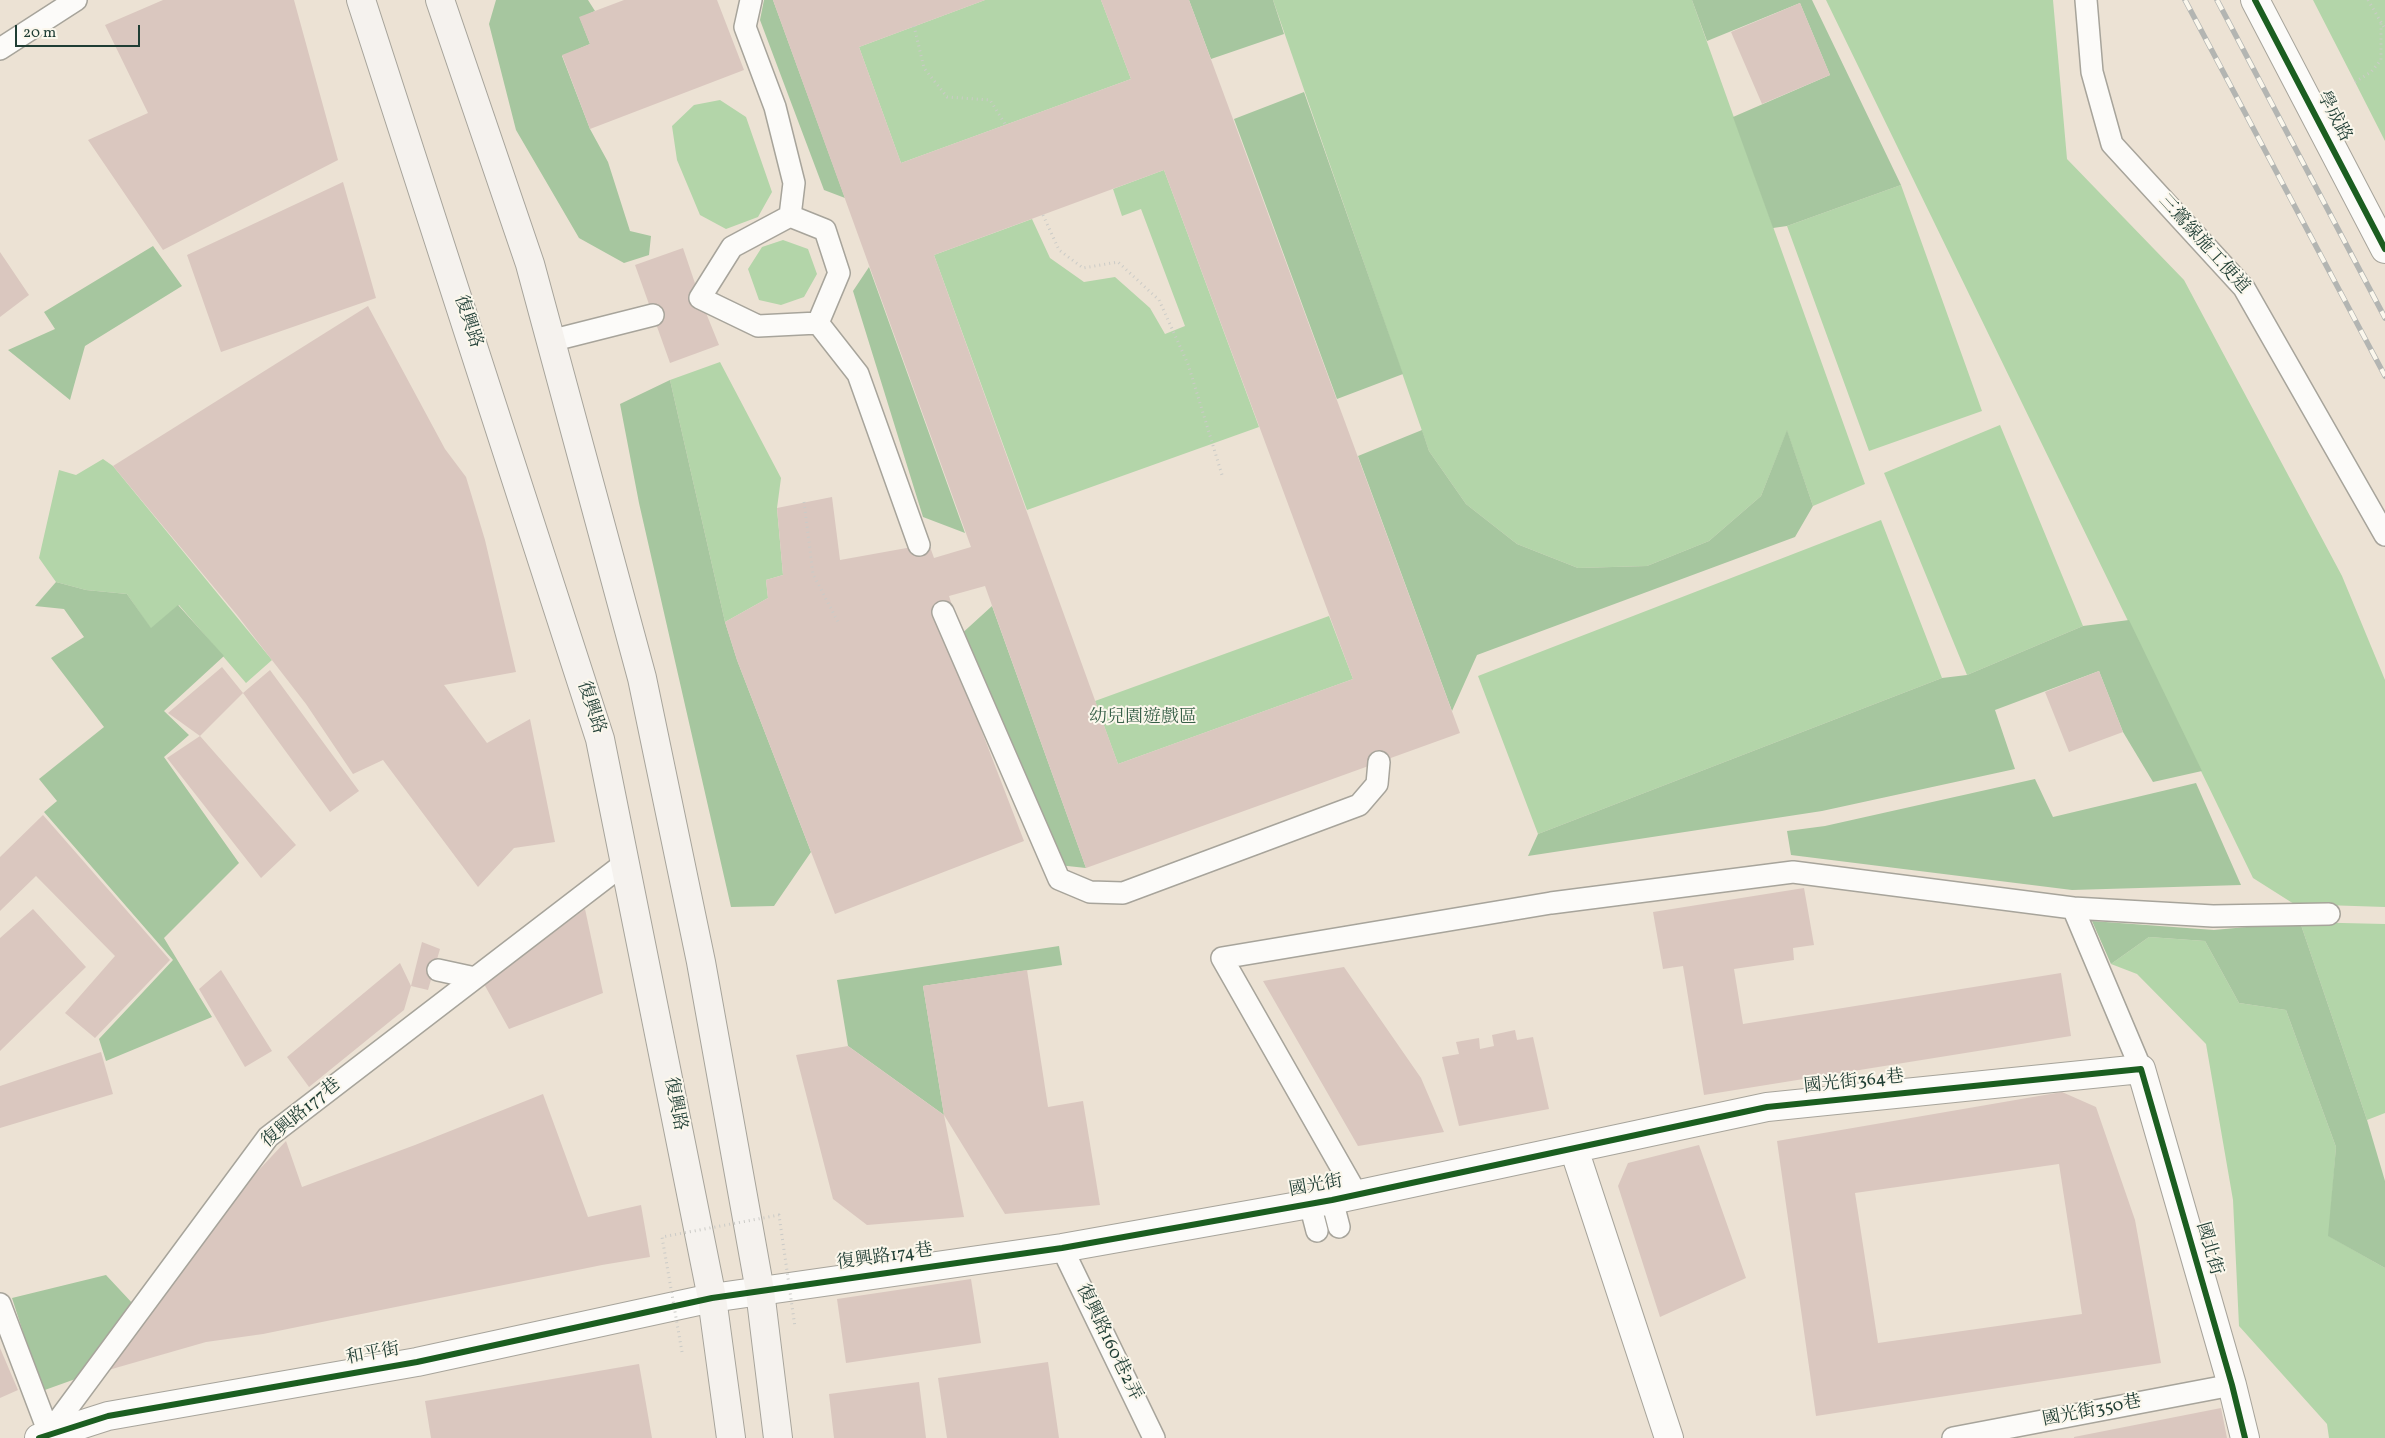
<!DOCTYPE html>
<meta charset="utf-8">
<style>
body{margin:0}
#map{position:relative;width:2385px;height:1438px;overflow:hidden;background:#ece2d4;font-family:Vollkorn,serif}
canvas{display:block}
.scale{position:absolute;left:15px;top:25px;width:125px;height:22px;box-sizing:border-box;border:2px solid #1f3d34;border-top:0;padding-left:6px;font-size:15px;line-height:18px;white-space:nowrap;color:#1f3d34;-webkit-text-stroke:4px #fbf7ec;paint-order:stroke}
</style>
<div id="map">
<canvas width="2385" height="1438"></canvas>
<div class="scale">20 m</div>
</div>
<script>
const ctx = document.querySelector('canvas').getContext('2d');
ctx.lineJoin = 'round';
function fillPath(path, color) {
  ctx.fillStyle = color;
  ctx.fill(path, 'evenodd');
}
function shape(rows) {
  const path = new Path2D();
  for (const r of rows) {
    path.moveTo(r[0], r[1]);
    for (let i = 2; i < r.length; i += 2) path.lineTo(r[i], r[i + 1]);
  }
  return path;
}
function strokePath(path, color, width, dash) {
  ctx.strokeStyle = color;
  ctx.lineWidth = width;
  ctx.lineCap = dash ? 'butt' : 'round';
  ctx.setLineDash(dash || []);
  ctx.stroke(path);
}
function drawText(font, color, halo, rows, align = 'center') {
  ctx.font = font + ' Vollkorn,"Noto Serif TC",serif';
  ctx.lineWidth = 4;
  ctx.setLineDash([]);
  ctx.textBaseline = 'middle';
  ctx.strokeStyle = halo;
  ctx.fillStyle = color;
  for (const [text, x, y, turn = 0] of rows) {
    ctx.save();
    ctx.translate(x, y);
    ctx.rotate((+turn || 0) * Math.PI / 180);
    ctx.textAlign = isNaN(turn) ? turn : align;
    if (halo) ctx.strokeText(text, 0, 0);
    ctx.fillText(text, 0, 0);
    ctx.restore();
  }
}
fillPath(shape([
 [985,0,1101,0,1131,79,901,163,859,47],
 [1273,0,1692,0,1865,484,1813,506,1787,431,1761,496,1709,541,1647,566,1578,568,1517,544,1466,504,1429,451],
 [1826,0,2053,0,2067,159,2184,280,2342,576,2385,680,2385,907,2294,904,2253,878],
 [2313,0,2385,0,2385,141,2355,82],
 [720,100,746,117,772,192,758,217,726,229,700,215,677,160,672,126,694,105],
 [1164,170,1259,427,1027,510,934,255,1032,219,1050,258,1084,282,1115,277,1150,308,1165,334,1185,326,1141,209,1122,216,1113,189],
 [1901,185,1982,411,1869,451,1787,226],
 [783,240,808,249,817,274,804,297,781,305,759,300,748,269,762,247],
 [720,362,781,478,777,508,783,575,766,580,768,598,725,622,670,380],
 [2000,425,2083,626,1967,675,1884,473],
 [103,459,113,466,272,660,246,683,179,605,151,629,127,594,86,590,56,582,39,558,59,470,76,475],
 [1881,520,1942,678,1538,834,1478,676],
 [1329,616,1353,679,1118,764,1095,701],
 [2300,922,2385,924,2385,1113,2367,1120],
 [2149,937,2205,941,2239,1003,2286,1010,2336,1147,2329,1236,2385,1268,2385,1438,2329,1438,2327,1424,2239,1326,2233,1200,2206,1044,2137,974,2111,964]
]), '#b3d5a9');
fillPath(shape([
 [496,0,588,0,595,11,580,18,590,44,562,56,590,129,608,162,630,231,651,236,649,255,624,263,579,238,516,130,489,24],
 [764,0,773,0,845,198,824,190,760,20],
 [1189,0,1273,0,1284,34,1211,59],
 [1692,0,1812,0,1901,185,1787,226,1773,228,1733,117,1830,75,1800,3,1707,41],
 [1304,92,1403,374,1337,399,1234,119],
 [153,246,182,286,85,346,70,400,8,350,55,329,44,312],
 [869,267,965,533,923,517,853,291],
 [670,380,725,622,737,660,811,852,774,906,731,907,639,503,620,404],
 [1422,430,1429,451,1466,504,1517,544,1578,568,1647,566,1709,541,1761,496,1787,430,1813,506,1795,537,1477,655,1452,711,1358,456],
 [56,582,86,590,127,594,151,628,178,605,224,656,164,711,189,735,164,757,239,863,164,938,212,1017,106,1061,99,1039,173,960,44,812,57,801,39,779,104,727,51,658,84,637,64,609,35,606],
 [992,606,1086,868,1049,864,958,637],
 [2129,620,2202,771,2153,782,2123,732,2099,671,1995,710,2015,769,1822,811,1528,856,1538,834,1942,678,1967,675,2083,626],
 [2035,779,2053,817,2196,783,2241,885,2072,890,1791,855,1787,831,1825,826],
 [2092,921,2214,930,2300,922,2367,1120,2385,1181,2385,1268,2328,1236,2336,1147,2286,1010,2239,1003,2205,941,2149,937,2111,964],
 [1059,946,1062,965,923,986,944,1115,848,1046,837,980],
 [106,1275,134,1305,81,1377,42,1391,12,1298]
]), '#a6c69f');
fillPath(shape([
 [163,0,294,0,338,160,163,250,88,140,148,113,105,25],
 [624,0,717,0,744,70,590,129,562,55,590,44,579,17],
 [773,0,985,0,859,47,901,163,1131,79,1101,0,1189,0,1460,733,1086,868,985,586,949,596,953,608,937,615,1024,841,835,914,737,660,725,622,768,598,766,580,783,575,777,508,832,497,840,560,929,544,934,558,971,547],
 [1164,170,1353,679,1118,764,934,255],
 [1800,3,1830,75,1762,104,1731,32],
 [343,182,376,298,221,352,187,255],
 [683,248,700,298,719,345,670,363,635,265],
 [0,252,29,295,0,317],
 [368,306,445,449,466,477,485,540,516,672,444,685,487,743,530,719,555,842,514,848,478,887,383,760,353,774,306,704,237,615,113,466],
 [222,667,243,693,270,670,359,791,330,812,243,693,200,736,168,713],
 [2099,671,2123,732,2069,752,2045,692],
 [200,736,296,845,261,878,167,758],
 [43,815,170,960,95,1038,65,1013,115,956,36,876,0,911,0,857],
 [1804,888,1814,945,1793,948,1794,960,1734,969,1743,1024,2061,973,2071,1036,1704,1095,1683,966,1663,969,1653,912],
 [33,909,86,967,0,1051,0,938],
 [585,909,603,993,509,1029,484,984],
 [422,942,440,949,428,990,411,986],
 [400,963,411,986,404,1010,309,1087,287,1057],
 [1344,967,1421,1078,1444,1132,1358,1146,1263,981],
 [221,970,272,1051,245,1067,199,989],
 [1027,970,1048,1107,1083,1101,1100,1205,1005,1214,944,1115,923,986],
 [1515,1030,1517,1040,1533,1037,1549,1109,1459,1126,1442,1057,1459,1054,1456,1042,1479,1038,1480,1049,1494,1046,1492,1035],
 [848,1046,944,1115,964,1217,867,1225,833,1199,796,1055],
 [101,1052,113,1094,0,1128,0,1086],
 [2062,1092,2096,1107,2135,1220,2161,1363,1816,1416,1777,1141],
 [2059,1164,2082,1314,1878,1343,1855,1193],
 [543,1094,588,1217,641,1205,650,1257,602,1265,263,1334,206,1342,105,1371,226,1205,286,1141,302,1187,415,1145],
 [1699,1145,1746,1278,1660,1317,1618,1186,1628,1163],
 [971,1279,981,1343,846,1363,837,1299],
 [0,1348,18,1390,0,1398],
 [1048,1362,1059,1438,947,1438,938,1378],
 [639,1364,652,1438,431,1438,425,1401],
 [919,1382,926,1438,834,1438,829,1394],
 [2221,1408,2227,1438,2074,1438,2074,1437]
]), '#dac7bf');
const service = shape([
 [751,0,745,27,775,107,794,183,790,216],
 [2086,0,2092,72,2112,144,2244,288,2385,535],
 [0,49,76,0],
 [790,216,825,230,839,273,818,323,758,326,700,298,732,247,790,216],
 [818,323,858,374,919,545],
 [550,341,653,315],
 [943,612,1059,879,1090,892,1123,893,1359,805,1377,784,1379,762],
 [2073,908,2213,916,2329,914],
 [438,970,475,978],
 [1357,1195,1222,958,1551,903,1793,872,2073,908,2141,1069],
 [1332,1200,1339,1227],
 [1310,1204,1317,1231],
 [1062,1248,1154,1438],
 [0,1304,49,1433],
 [49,1433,268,1137,625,863],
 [1953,1438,2232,1385]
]);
const minor = shape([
 [1574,1149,1669,1438],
 [39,1438,108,1416,417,1362,712,1298,1062,1248,1332,1200,1767,1107,2141,1069,2232,1385,2245,1438]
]);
const tertiary = shape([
 [2255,0,2385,249]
]);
const secondary = shape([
 [361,0,600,739,712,1298,731,1438],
 [440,0,530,264,642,678,701,962,760,1291,778,1438]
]);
strokePath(service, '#a7a49b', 24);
strokePath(minor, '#a7a49b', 30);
strokePath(tertiary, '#a7a49b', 30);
strokePath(secondary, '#a7a49b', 30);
strokePath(shape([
 [2368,0,2385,29],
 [914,26,924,68,947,97,990,100,1005,124],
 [2355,82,2371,72,2381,60,2381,23],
 [1043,215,1059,250,1083,268,1118,262,1159,300,1188,364,1222,475],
 [804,502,813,574,838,622]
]), '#cbcbc7', 3, [1, 4]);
strokePath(service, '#fcfbf9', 21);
strokePath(minor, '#fcfbf9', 28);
strokePath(tertiary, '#fcfbf9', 28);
strokePath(secondary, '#f5f2ee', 28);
const rail = shape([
 [2185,0,2385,376],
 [2217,0,2385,318]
]);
strokePath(rail, '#b3b5b2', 5.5);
strokePath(rail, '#fbf7ec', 4, [11]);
strokePath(shape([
 [682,1352,662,1237,779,1215,795,1327]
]), '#cbcbc7', 3, [1, 4]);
strokePath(shape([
 [2255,0,2385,249],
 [39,1438,108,1416,417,1362,712,1298,1062,1248,1332,1200,1767,1107,2141,1069,2232,1385,2245,1438]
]), '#1b5e20', 6);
drawText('18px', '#1f3d34', '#fbf7ec', [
 ["學成路",2333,117,62],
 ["三鶯線施工便道",2203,245,48],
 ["復興路",467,322,72],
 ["復興路",590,708,72],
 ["國光街364巷",1854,1083,-6],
 ["復興路",674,1104,79],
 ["復興路177巷",302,1114,-40],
 ["國光街",1316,1187,-10],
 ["國北街",2208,1249,74],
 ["復興路174巷",885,1258,-8],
 ["復興路160巷2弄",1108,1343,64],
 ["和平街",373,1355,-10],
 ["國光街350巷",2092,1412,-11]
]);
drawText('18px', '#386048', '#fbf7ec', [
 ["幼兒園遊戲區",1143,719]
]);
</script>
